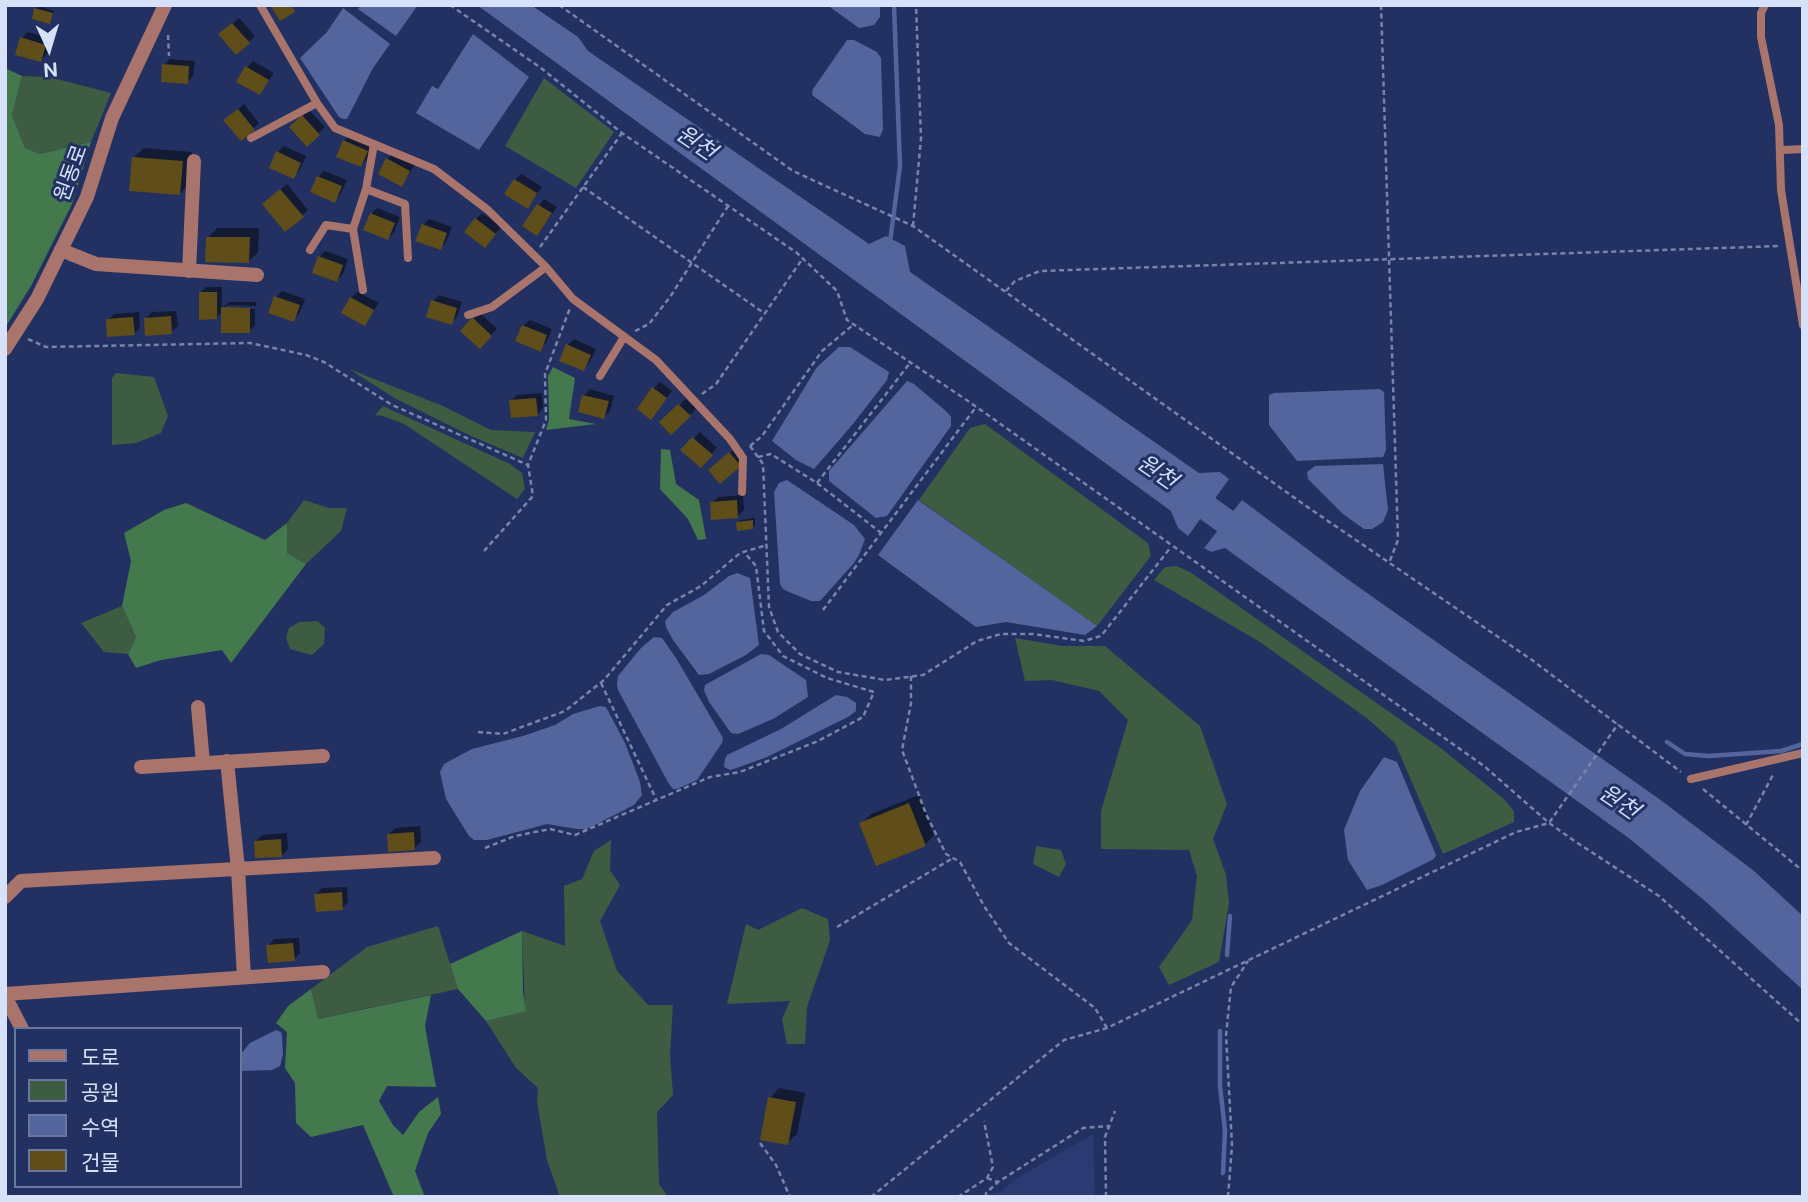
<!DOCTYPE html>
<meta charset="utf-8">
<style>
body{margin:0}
#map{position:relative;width:1808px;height:1202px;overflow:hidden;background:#233162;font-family:"Public Sans","Noto Sans KR",sans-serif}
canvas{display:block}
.frame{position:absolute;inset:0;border:7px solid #d7e1fa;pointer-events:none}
.legend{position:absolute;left:14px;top:1027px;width:228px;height:161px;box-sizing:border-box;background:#233162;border:2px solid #6b779f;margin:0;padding:9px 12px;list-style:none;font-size:21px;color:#d7e1fa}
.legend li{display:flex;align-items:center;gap:14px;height:35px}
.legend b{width:35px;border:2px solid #6b779f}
.north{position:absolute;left:14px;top:14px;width:70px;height:70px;-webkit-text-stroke:5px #233162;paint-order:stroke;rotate:176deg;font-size:19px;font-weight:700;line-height:28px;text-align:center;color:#d7e1fa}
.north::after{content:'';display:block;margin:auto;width:24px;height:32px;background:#d7e1fa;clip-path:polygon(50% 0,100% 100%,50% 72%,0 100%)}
</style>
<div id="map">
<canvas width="1808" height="1202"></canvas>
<div class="frame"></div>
<ul class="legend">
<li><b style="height:9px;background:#a8746c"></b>도로</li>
<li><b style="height:19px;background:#3d5c42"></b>공원</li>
<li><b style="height:19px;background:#53659c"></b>수역</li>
<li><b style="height:19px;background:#5f4d1a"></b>건물</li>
</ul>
<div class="north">N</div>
</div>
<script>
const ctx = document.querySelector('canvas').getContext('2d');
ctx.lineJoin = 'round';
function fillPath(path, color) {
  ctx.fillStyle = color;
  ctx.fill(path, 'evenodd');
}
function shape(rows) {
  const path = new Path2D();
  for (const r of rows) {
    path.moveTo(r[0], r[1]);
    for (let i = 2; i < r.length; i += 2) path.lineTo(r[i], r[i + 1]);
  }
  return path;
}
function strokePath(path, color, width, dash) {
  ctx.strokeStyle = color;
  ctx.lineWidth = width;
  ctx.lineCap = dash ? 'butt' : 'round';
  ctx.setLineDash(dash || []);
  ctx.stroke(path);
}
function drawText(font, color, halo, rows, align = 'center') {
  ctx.font = font + ' "Public Sans","Noto Sans KR",sans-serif';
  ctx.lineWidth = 6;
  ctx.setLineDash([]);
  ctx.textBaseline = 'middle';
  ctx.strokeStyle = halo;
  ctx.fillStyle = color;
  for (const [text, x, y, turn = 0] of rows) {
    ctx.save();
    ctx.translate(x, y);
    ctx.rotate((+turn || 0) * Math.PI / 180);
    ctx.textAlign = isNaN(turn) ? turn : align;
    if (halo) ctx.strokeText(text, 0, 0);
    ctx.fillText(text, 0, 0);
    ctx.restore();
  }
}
fillPath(shape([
 [1093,1134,1095,1197,978,1197,1002,1191,1016,1179]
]), '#2b3a72');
fillPath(shape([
 [22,76,49,77,111,93,91,142,40,154,25,148,12,115],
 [544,78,614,132,576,188,505,146],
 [349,369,443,406,491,430,535,432,523,458,471,436,396,399],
 [116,373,154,377,168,416,161,433,136,443,112,445,112,378],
 [383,406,510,464,522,473,525,489,517,499,404,424,383,416,375,415],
 [985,424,1148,543,1151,556,1097,626,919,500,970,428],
 [304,500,329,508,347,508,341,531,306,564,287,553,287,523],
 [1176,566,1190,572,1442,749,1504,799,1514,811,1514,822,1443,854,1395,743,1368,719,1260,642,1154,580,1165,567],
 [122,606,136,637,128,654,104,652,81,623],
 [317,621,325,628,324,644,312,655,290,649,286,638,289,628,299,622],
 [1015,638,1063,646,1105,646,1200,726,1227,804,1213,839,1226,875,1229,903,1219,962,1169,985,1159,967,1192,920,1197,876,1189,850,1101,849,1101,811,1128,720,1099,691,1052,680,1025,681],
 [611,840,610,870,620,885,600,921,617,971,648,1005,673,1005,670,1054,673,1095,657,1112,659,1184,667,1195,664,1197,560,1197,547,1160,537,1102,538,1088,516,1068,486,1021,525,1010,522,931,565,946,564,886,582,879,594,851],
 [1036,846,1061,850,1066,864,1059,877,1033,864],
 [802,908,828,919,830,940,807,1007,805,1044,787,1044,782,1019,790,1001,727,1004,746,924,758,930],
 [438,926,458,989,317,1019,311,989,367,947]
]), '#3d5c42');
fillPath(shape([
 [5,68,22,76,12,115,25,148,40,154,91,142,72,204,31,286,5,328],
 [553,367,575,378,569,419,596,424,546,430,549,420,548,376],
 [661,449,670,450,676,484,699,500,706,539,698,540,688,519,660,489],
 [186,503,265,540,287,523,287,553,306,564,231,663,222,650,161,660,136,668,128,654,136,637,122,606,131,561,124,533,164,510],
 [522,931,523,992,526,1011,486,1021,458,989,450,964],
 [311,989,318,1019,431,995,425,1026,436,1087,387,1086,379,1101,393,1125,403,1135,419,1112,438,1097,441,1114,428,1133,415,1171,425,1197,394,1197,363,1125,311,1137,296,1123,295,1083,285,1068,287,1032,276,1023,288,1006]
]), '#43794d');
fillPath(shape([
 [361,5,418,5,396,36,358,9],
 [477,5,531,5,578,37,588,51,869,244,886,236,905,246,910,272,1199,473,1220,472,1229,479,1188,536,1178,528,1171,511],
 [827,5,880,5,880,17,874,25,859,28],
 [343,8,390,44,373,68,347,119,343,119,339,117,300,58,327,32],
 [473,34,529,77,479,150,416,113,432,86,438,89],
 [847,40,854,40,877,52,881,58,883,129,880,137,865,134,812,95,813,89],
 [839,347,850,347,889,372,887,380,853,424,814,469,796,460,772,441,817,367],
 [907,381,914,384,947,412,951,417,951,426,887,516,876,518,829,481,829,471],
 [1380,389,1384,392,1386,450,1383,457,1297,461,1269,425,1269,395,1274,393],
 [1383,464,1388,510,1383,522,1372,529,1364,529,1343,514,1308,479,1307,472,1315,466],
 [787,480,854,525,865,539,859,555,854,563,820,601,811,601,789,592,783,589,780,584,774,492,779,483],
 [918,500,1035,582,1097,626,1085,635,1006,622,976,627,878,555],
 [1242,500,1343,576,1662,801,1754,871,1803,916,1803,990,1705,901,1630,839,1225,548,1211,552,1204,548],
 [737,573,750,578,759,645,746,655,709,674,699,675,673,640,666,627,665,621,673,612,704,595,729,576],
 [654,637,662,638,676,658,723,738,722,743,697,780,677,789,673,789,669,784,618,690,617,684,618,676,641,648],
 [761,654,769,655,806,680,808,697,773,719,738,734,731,733,709,702,704,690,705,685],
 [836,695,847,697,856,703,856,711,848,717,767,757,734,769,730,770,724,767,725,759,727,755,781,729],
 [600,706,606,707,625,743,640,782,642,795,634,805,587,829,577,829,547,824,487,840,474,840,469,836,446,799,440,772,444,764,472,749,523,736,555,725,573,714],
 [1384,757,1397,762,1436,855,1434,859,1382,885,1367,890,1348,860,1344,830,1360,791],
 [276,1030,281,1032,282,1036,283,1054,280,1066,272,1070,240,1071,240,1055,250,1043]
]), '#53659c');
fillPath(shape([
 [39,6,54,11,50,22,36,9],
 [239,18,255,36,249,42,227,28],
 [28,32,51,39,47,54,41,60,22,38],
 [170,59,195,61,193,76,187,82,164,65],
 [253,61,274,73,260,93,247,67],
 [244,104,259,123,253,129,232,115],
 [309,110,325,127,307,145,291,127],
 [351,135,373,144,367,159,361,165,344,141],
 [284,146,306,156,299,171,293,177,278,152],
 [144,148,192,152,189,184,180,194,134,157],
 [394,153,415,164,402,185,387,159],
 [324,171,347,180,340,195,334,201,318,177],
 [521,174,542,187,527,206,515,180],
 [287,184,308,210,302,216,270,198],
 [544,199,557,207,537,234,524,226],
 [377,208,400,217,394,232,388,238,371,214],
 [482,213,501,227,485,246,476,219],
 [429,219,452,227,446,242,440,248,423,225],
 [217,228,259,228,258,252,249,261,208,238],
 [325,251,348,259,343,274,337,280,319,257],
 [206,287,222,287,222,308,229,302,256,302,256,306,226,305,226,309,255,309,255,325,249,331,223,311,216,318,200,293],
 [282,291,305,299,299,314,293,320,276,297],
 [357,292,379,303,365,323,351,298],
 [439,295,462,302,457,317,451,323,433,301],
 [176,311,178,326,171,332,146,318,152,312],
 [139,312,140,327,134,334,108,320,114,314],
 [480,313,497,329,480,346,463,330],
 [530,320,552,329,546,343,540,349,523,326],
 [574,339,596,349,589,363,583,369,568,345],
 [660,382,672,391,651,418,654,388],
 [590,389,614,396,610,411,604,417,584,396],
 [542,393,543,408,537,415,511,401,517,395],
 [686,399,696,409,671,433,661,422],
 [700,432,717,448,701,466,683,450],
 [736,448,745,459,720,481,717,464],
 [743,495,744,510,738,516,712,503,718,497],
 [755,518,755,525,752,528,737,523,740,520],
 [919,795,934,835,925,845,861,824,871,814],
 [420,826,421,842,415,848,389,834,395,828],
 [287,833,288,849,282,855,256,841,262,835],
 [347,887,348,902,342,908,316,894,322,888],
 [299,938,300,953,294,959,268,946,274,939],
 [779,1088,805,1093,797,1134,787,1143,770,1098]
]), '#0007');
strokePath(shape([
 [890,242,900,166,894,5],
 [1667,742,1685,754,1709,756,1781,751,1803,744],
 [1227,955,1230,916],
 [1220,1031,1220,1086,1225,1130,1223,1173]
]), '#53659c', 4.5);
strokePath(shape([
 [1179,488,1253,541]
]), '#53659c', 26);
fillPath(shape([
 [270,5,291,5,295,12,280,21],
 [34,8,53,13,50,24,32,19],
 [232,23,250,43,236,55,218,34],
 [20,37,46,45,41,62,15,55],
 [162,64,189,66,188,84,161,82],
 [245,66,269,80,260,95,236,82],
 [238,109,255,130,241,141,223,120],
 [302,115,320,135,307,147,289,127],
 [343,140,368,151,361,167,336,157],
 [276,151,301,163,294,179,269,168],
 [132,157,183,161,180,195,129,191],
 [386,158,410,171,402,187,378,174],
 [317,176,342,186,335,203,310,192],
 [514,179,537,193,528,209,504,194],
 [280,189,304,217,285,232,262,204],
 [537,204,552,213,537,236,522,226],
 [370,213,395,223,388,240,363,230],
 [475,218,496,234,485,248,464,232],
 [422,224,447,233,441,250,415,241],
 [206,237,250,237,249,263,205,262],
 [318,256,343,265,337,282,312,273],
 [199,292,217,292,217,319,199,320],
 [274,296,300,305,294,322,268,313],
 [350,297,374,310,365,326,341,313],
 [431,300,457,308,452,325,426,317],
 [221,307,250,308,250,333,221,333],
 [171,316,172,334,145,336,144,318],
 [133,317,135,335,107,337,106,319],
 [472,317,492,336,480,349,460,331],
 [522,325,547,335,541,352,515,341],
 [566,344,591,355,584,371,559,361],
 [652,387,667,398,651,420,637,409],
 [582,395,609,401,604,419,578,412],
 [536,398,538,416,511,418,509,400],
 [678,404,691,416,671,435,659,422],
 [692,437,713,455,701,468,680,450],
 [729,452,741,466,720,484,708,470],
 [737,500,738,518,711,520,710,502],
 [753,520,753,529,737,531,736,522],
 [909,803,926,846,876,866,859,823],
 [414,832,415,850,388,852,387,834],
 [281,839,282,857,255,858,254,841],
 [342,892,343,910,316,912,314,894],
 [293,943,295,961,268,963,266,945],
 [768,1097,796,1102,788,1145,760,1140]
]), '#5f4d1a');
strokePath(shape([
 [450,5,541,68,622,133,797,253,837,291,847,320,968,401,1484,766,1549,823,1576,842,1659,896,1803,1025],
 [559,5,793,171,913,226,1306,506,1532,660,1681,772],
 [1381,5,1398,540,1389,563],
 [168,35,169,56],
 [583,187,764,313],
 [913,226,921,138,916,5],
 [540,247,622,133],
 [1006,291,1015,281,1040,271,1780,246],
 [635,331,649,324,670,297,728,206],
 [28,339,46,347,250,343,306,355,324,362,392,405,528,465],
 [702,394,716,384,803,258],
 [750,446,763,464,769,607,778,632,800,654,838,672,885,680,923,675,977,641,1001,634,1033,634,1084,641,1101,636,1171,547],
 [750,446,762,436,822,351,853,325],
 [758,457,771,454,817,483,880,532],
 [817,483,910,363],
 [484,551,533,496,528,465,546,420,545,374,570,308],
 [823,610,976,407],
 [911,676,911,703,902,750,926,814,946,854,960,862,984,906,1009,943,1095,1008,1107,1028],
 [601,683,656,799],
 [478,732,503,734,565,711,604,680,667,605,701,586,740,553,767,545],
 [1703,789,1803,871],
 [1746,825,1774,773],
 [485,848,515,836,550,829,575,835,710,777,740,772,818,741,863,717,874,692,827,678,783,656,764,631,756,566,744,552],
 [837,927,953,858],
 [760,1143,776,1165,790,1197],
 [987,1178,998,1182,1083,1128,1109,1126],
 [871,1197,1064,1040,1107,1028,1516,832,1549,823,1618,724],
 [958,1197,987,1178,993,1167,984,1121],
 [986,1197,986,1193,998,1182],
 [1106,1197,1105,1137,1115,1111],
 [1228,1197,1232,1145,1226,1035,1231,987,1248,961]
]), '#7884aa', 2.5, [5, 3.5]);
strokePath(shape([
 [260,5,317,103,335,128,434,169,488,210,546,267,573,299,656,360,730,439,743,458,742,492],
 [1765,5,1761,13,1761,37,1779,125,1781,190,1803,325],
 [251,138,317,103],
 [1782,150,1803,149],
 [366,189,405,204,408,258],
 [310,250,326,225,353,229],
 [363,290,353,229,366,189,374,144],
 [468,315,492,307,546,267],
 [600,376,624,337],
 [1691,779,1803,753]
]), '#a8746c', 8);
strokePath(shape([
 [61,250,96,264,257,275],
 [189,271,194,161],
 [198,707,203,763],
 [227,761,238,869,244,977],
 [141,767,323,756],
 [5,897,21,881,434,858],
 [5,994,323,972],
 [5,996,22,1029]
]), '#a8746c', 14);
strokePath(shape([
 [5,349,37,299,87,197,112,118,165,5]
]), '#a8746c', 14);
drawText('21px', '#d7e1fa', '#233162', [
 ["원동로",71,173,-70]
]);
drawText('italic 23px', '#cfdcfd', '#233162', [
 ["원천",696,143,35],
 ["원천",1157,472,35],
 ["원천",1619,802,35]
]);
</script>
